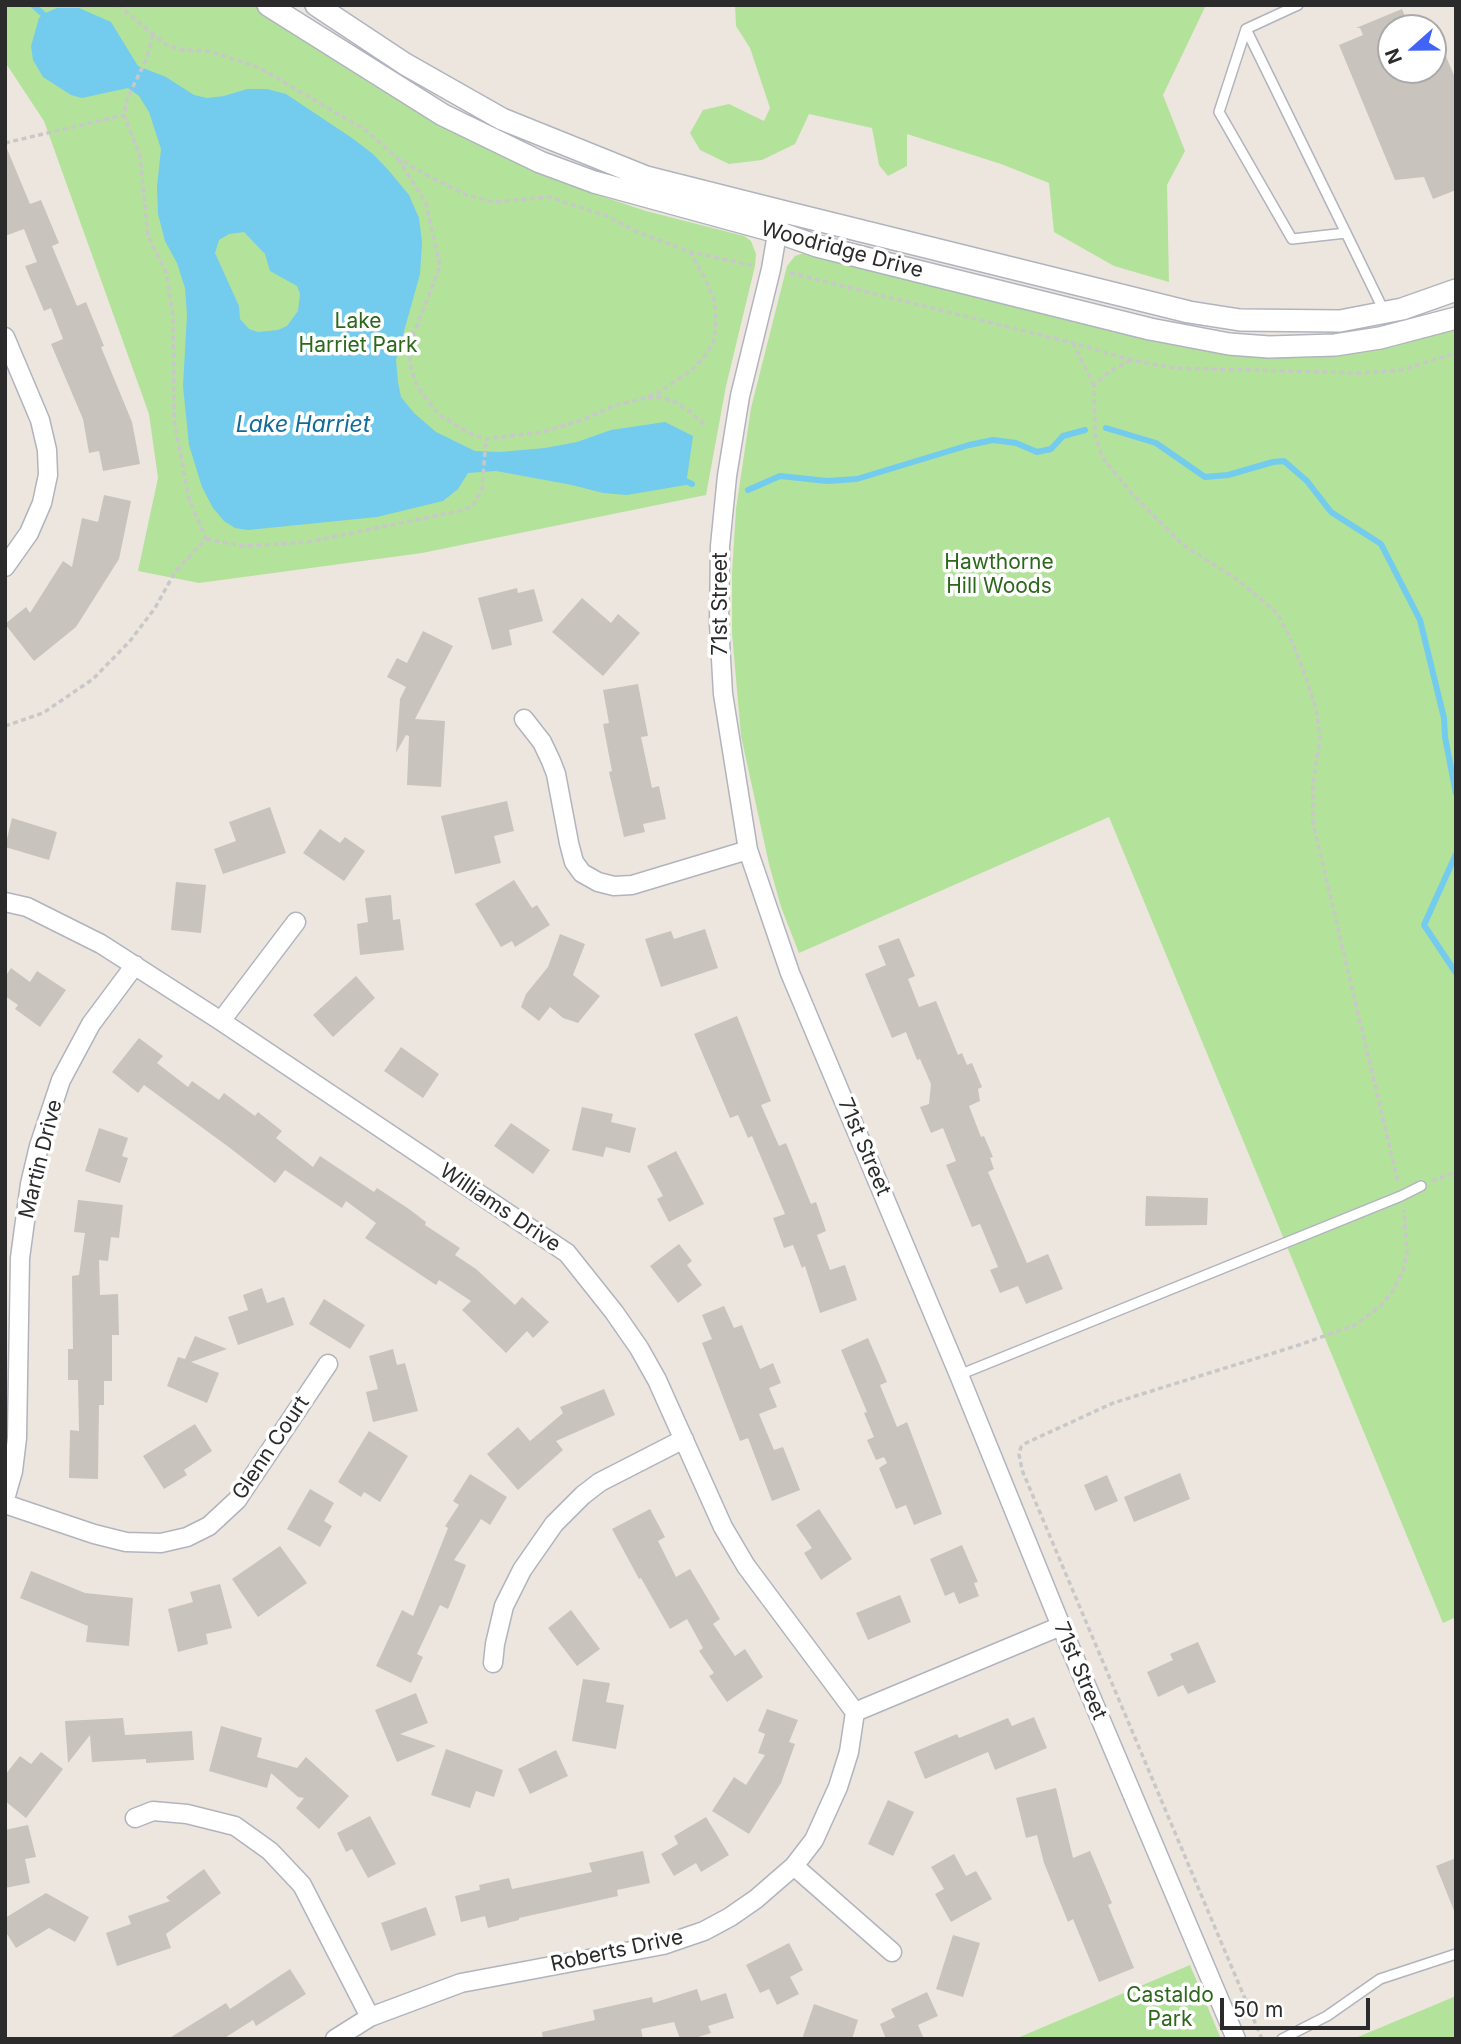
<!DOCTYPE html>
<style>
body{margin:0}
#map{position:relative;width:1461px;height:2044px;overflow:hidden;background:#ede6de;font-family:Inter,sans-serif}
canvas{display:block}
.frame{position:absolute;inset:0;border:7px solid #2b2b2b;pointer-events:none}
.north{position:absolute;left:1377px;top:14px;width:70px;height:70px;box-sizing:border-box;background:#fff;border:2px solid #aaa;border-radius:50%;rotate:249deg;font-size:19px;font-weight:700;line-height:28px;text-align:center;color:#2b2b2b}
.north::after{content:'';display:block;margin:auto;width:24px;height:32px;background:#4163f7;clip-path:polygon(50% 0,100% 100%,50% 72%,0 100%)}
.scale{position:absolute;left:1220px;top:1998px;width:150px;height:32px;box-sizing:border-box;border:4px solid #2b2b2b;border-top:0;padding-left:9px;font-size:21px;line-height:24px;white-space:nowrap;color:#2b2b2b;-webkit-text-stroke:5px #fff;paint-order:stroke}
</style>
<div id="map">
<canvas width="1461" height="2044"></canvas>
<div class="frame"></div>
<div class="north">N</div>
<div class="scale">50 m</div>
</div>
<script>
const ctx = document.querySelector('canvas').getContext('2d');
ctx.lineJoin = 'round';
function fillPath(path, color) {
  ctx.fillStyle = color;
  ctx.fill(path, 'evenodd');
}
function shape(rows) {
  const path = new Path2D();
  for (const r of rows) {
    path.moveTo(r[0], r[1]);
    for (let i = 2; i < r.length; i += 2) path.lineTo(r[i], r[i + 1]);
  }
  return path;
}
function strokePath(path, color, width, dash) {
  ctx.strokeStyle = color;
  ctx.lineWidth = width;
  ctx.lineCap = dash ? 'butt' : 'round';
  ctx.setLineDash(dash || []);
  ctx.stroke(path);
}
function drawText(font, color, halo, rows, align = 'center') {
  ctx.font = font + ' Inter,sans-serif';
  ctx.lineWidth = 7;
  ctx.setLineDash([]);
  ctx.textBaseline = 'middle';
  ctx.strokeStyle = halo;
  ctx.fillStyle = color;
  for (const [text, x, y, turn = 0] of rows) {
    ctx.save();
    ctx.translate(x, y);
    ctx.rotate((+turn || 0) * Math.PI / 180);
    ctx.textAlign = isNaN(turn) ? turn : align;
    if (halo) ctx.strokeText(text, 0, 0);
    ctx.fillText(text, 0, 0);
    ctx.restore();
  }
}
fillPath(shape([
 [5,5,253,5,410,108,469,140,586,191,646,211,744,236,751,241,756,254,755,266,726,386,706,495,422,553,199,583,138,571,158,478,149,414,44,121,5,62],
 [735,5,1206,5,1163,95,1185,151,1167,185,1169,282,1114,266,1054,232,1049,183,1001,164,907,134,907,166,888,176,879,165,872,128,809,114,795,144,762,160,729,164,700,150,690,133,703,110,729,104,764,121,770,108,750,48,736,26],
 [804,253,814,253,1179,345,1220,353,1304,358,1348,354,1393,347,1456,328,1456,1617,1443,1623,1109,817,799,953,781,907,769,864,741,736,732,633,732,573,736,509,751,408,787,266,795,256],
 [1190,1965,1221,2039,1015,2039],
 [1456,1996,1456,2039,1353,2039]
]), '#b3e29b');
fillPath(shape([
 [57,8,79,8,111,22,138,66,166,77,194,95,207,98,224,96,247,89,267,89,286,94,352,138,373,154,390,172,409,195,419,218,422,242,420,274,396,360,398,382,401,397,414,413,436,432,475,451,500,452,545,448,577,442,611,430,665,422,693,436,686,485,627,495,603,493,572,485,496,471,468,473,458,489,443,501,377,517,248,530,235,528,224,521,213,508,202,487,189,445,183,386,187,315,185,288,177,263,165,241,158,214,157,187,161,149,149,112,139,96,128,88,82,98,71,95,43,77,33,60,31,46,39,18,43,14],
 [244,232,265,254,270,271,297,286,300,294,298,311,287,326,278,330,258,332,249,329,240,319,239,306,215,253,219,240,229,234]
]), '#73cced');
strokePath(shape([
 [33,5,43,14],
 [1106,428,1156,443,1205,477,1228,475,1273,462,1284,461,1307,481,1331,512,1381,544,1420,620,1444,718,1445,737,1456,794],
 [681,479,692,484],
 [748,490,780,476,827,481,857,479,969,445,993,440,1016,443,1037,452,1051,449,1063,436,1085,430],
 [1456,854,1424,925,1456,973]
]), '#73cced', 6);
fillPath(shape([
 [1402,9,1410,28,1391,28,1391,70,1433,70,1433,26,1456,80,1456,190,1433,199,1424,177,1395,180,1339,45,1363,35,1360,28,1356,28],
 [5,144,30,204,41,200,59,243,52,246,77,306,86,302,104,346,101,347,132,422,140,464,103,471,99,451,89,453,83,419,51,344,63,339,51,308,44,311,25,266,37,262,24,229,5,236],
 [104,495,131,501,119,559,76,627,34,661,5,624,26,607,30,613,63,561,72,567,82,518,98,522],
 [517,588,518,593,534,589,543,621,509,630,512,645,492,650,478,598],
 [582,598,611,623,618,614,640,633,603,676,552,632],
 [423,631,453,646,415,719,445,721,441,787,407,785,409,736,406,735,396,753,400,699,406,687,387,677,397,658,407,663],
 [638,684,648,736,641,737,652,788,659,786,666,819,643,824,645,832,624,837,609,772,612,771,603,724,609,723,603,690],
 [507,801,514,831,494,836,501,863,455,874,441,816],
 [270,807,286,853,223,874,214,849,236,841,229,822],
 [12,818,57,832,49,860,5,847],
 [320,829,340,843,345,837,365,851,344,881,303,853],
 [514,880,532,908,537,905,550,925,515,947,512,941,501,947,475,904],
 [176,882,206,885,201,933,171,930],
 [391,895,393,920,400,919,404,950,360,955,357,924,368,922,365,898],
 [705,929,718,968,661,987,645,939,671,931,674,939],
 [560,934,585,944,573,975,600,996,578,1023,563,1018,550,1007,539,1021,521,1007,526,994,548,967],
 [899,938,915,976,908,979,919,1007,936,1001,958,1055,962,1053,967,1065,972,1063,982,1087,978,1089,980,1101,969,1106,981,1137,984,1136,993,1157,990,1158,994,1169,988,1172,1027,1263,1048,1254,1063,1289,1026,1304,1018,1286,1000,1293,990,1270,998,1267,980,1224,972,1227,946,1165,956,1161,943,1128,931,1133,920,1107,929,1104,931,1084,920,1059,917,1060,906,1032,892,1038,865,974,886,965,878,946],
 [11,968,30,982,37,971,66,990,40,1027,15,1009,18,1005,5,996,5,977],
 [356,976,375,998,333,1037,313,1015],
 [737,1016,771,1101,761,1105,779,1146,786,1143,811,1204,816,1202,826,1231,817,1235,830,1270,845,1265,857,1300,820,1313,805,1266,802,1268,793,1245,784,1248,773,1218,785,1214,752,1136,748,1138,738,1115,730,1118,694,1034],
 [139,1038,163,1056,157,1063,188,1087,192,1081,219,1100,224,1093,255,1116,258,1112,282,1131,276,1138,313,1167,320,1156,374,1192,377,1188,409,1209,426,1222,425,1225,460,1248,455,1255,476,1269,515,1305,522,1297,549,1322,533,1338,527,1331,506,1353,462,1310,471,1301,439,1280,436,1285,365,1238,376,1223,346,1201,342,1208,285,1170,275,1183,230,1148,144,1085,138,1093,112,1072],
 [401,1047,439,1074,423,1098,384,1071],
 [582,1107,613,1114,611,1122,636,1128,630,1153,606,1147,603,1157,572,1150],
 [511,1123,550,1150,533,1174,494,1146],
 [99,1128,128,1138,122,1156,128,1158,120,1183,85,1171],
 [676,1151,704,1204,669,1222,657,1199,663,1196,647,1166],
 [1146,1196,1208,1198,1207,1225,1145,1226],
 [78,1200,123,1205,119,1238,111,1237,108,1261,99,1260,100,1295,118,1294,119,1335,112,1335,112,1381,104,1381,104,1405,99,1405,98,1479,69,1478,70,1430,79,1431,78,1380,68,1380,68,1349,73,1349,72,1276,79,1275,85,1233,74,1232],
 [679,1244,692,1261,687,1265,702,1285,678,1303,650,1266],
 [262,1288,267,1303,284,1297,294,1325,238,1345,228,1317,248,1310,243,1295],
 [324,1299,365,1325,350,1349,309,1324],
 [724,1306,734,1328,742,1325,760,1369,773,1363,781,1383,769,1388,777,1407,759,1414,774,1450,783,1447,800,1490,772,1501,748,1438,740,1441,702,1343,712,1339,702,1315],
 [195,1336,227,1349,191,1362,219,1373,207,1403,167,1386,178,1357,185,1359],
 [868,1338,887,1382,880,1385,897,1427,907,1422,942,1514,914,1525,906,1505,896,1509,879,1468,887,1463,884,1457,876,1460,867,1440,874,1437,864,1413,867,1412,841,1350],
 [393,1349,397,1365,405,1363,418,1411,373,1422,366,1392,378,1389,369,1356],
 [604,1389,615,1415,556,1441,563,1450,518,1490,487,1454,518,1427,530,1441,563,1413,560,1407],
 [195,1424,212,1451,184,1470,187,1475,164,1489,143,1456],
 [369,1431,408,1456,380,1502,364,1492,361,1497,338,1482],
 [1180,1473,1190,1499,1134,1522,1124,1497],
 [470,1474,507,1497,490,1525,481,1519,454,1560,466,1565,448,1609,440,1605,417,1654,423,1657,411,1683,376,1666,402,1610,413,1616,448,1528,445,1526,459,1505,453,1501],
 [1107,1475,1118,1501,1095,1511,1084,1485],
 [310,1489,334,1503,324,1521,332,1526,320,1547,287,1529],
 [650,1509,665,1537,658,1541,676,1577,690,1569,720,1619,713,1624,735,1656,745,1649,763,1677,727,1702,709,1676,714,1673,699,1651,703,1648,687,1619,670,1629,641,1578,639,1579,612,1529],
 [819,1509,852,1559,821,1580,804,1553,812,1548,796,1525],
 [962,1545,978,1582,974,1583,979,1596,959,1604,954,1592,945,1596,930,1559],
 [280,1546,307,1583,258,1617,232,1579],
 [31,1571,85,1593,133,1598,129,1646,86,1642,88,1626,20,1598],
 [220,1584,232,1628,206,1634,208,1644,178,1652,168,1609,193,1602,190,1592],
 [900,1595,911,1622,868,1640,856,1613],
 [571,1610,600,1649,577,1666,548,1628],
 [1198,1642,1216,1682,1188,1694,1183,1685,1158,1697,1147,1672,1173,1660,1170,1654],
 [583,1679,610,1683,606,1702,624,1705,616,1749,572,1741],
 [416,1693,428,1723,400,1734,436,1746,397,1762,375,1710],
 [767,1709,798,1720,789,1742,795,1744,781,1783,749,1834,712,1811,734,1777,746,1785,765,1755,758,1753,765,1734,758,1731],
 [1034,1717,1047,1748,995,1770,988,1752,925,1779,914,1752,957,1734,959,1738,1008,1718,1012,1726],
 [123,1718,125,1735,192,1731,194,1760,146,1763,146,1759,92,1762,90,1735,68,1763,65,1721],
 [221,1726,262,1738,257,1757,297,1768,306,1757,349,1796,319,1829,296,1808,304,1798,298,1797,271,1773,267,1788,209,1771],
 [446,1749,503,1770,494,1797,476,1791,470,1808,431,1795],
 [556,1750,568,1776,530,1794,518,1769],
 [41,1752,63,1769,26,1818,5,1801,5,1775,20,1756,31,1764],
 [1056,1788,1073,1858,1090,1851,1112,1903,1108,1905,1134,1968,1099,1982,1073,1919,1068,1922,1044,1863,1037,1835,1026,1838,1016,1798],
 [888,1800,914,1812,893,1856,868,1844],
 [370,1816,396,1864,368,1878,352,1849,346,1852,337,1833],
 [706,1817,729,1855,701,1872,696,1863,674,1876,661,1854,678,1844,674,1836],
 [28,1825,36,1857,25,1859,30,1883,5,1888,5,1830],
 [643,1851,650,1883,617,1890,618,1896,519,1918,519,1920,488,1928,485,1916,461,1922,455,1896,480,1890,479,1885,509,1878,512,1889,592,1872,589,1863],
 [954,1854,966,1876,976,1871,992,1899,951,1922,935,1894,944,1889,931,1867],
 [1456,1858,1456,1913,1455,1913,1436,1866],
 [204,1869,221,1893,166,1934,171,1948,117,1966,106,1933,131,1924,128,1916,170,1901,166,1897],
 [46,1893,89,1917,75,1942,49,1928,16,1948,5,1931,5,1918],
 [426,1907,436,1935,391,1951,381,1923],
 [953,1935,980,1943,963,1997,936,1989],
 [789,1943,803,1970,790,1977,799,1994,777,2005,769,1989,760,1993,746,1965],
 [290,1969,306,1994,256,2026,253,2020,223,2039,168,2039,226,2003,230,2009],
 [697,1989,701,2001,726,1993,734,2018,708,2026,711,2033,692,2039,680,2039,674,2022,641,2029,643,2039,543,2039,542,2032,595,2020,593,2010,652,1997,653,2003],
 [927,1992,938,2016,918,2025,924,2039,886,2039,880,2024,895,2017,891,2009],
 [814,2004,858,2020,852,2039,802,2039]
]), '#c8c3bd');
const service = shape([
 [1298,5,1246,29,1219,112,1292,239,1346,233,1384,311],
 [1246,29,1346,233],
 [959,1375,1401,1196,1421,1186],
 [1282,2039,1327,2016,1380,1979,1456,1954]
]);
const minor = shape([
 [779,222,771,269,740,396,727,476,720,546,719,624,723,694,748,850,790,973,959,1375,1061,1626,1236,2039],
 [5,337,40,420,47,450,48,475,42,503,29,533,5,567],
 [524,719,542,742,551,761,556,774,569,843,574,862,582,873,598,882,614,886,632,885,748,850],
 [5,902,27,907,101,944,221,1021,567,1253,614,1312,639,1348,657,1380,723,1527,746,1566,855,1712],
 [221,1021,296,922],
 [5,1499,13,1471,17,1438,20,1258,30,1184,39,1146,61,1080,91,1024,135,965],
 [5,1504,94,1534,126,1542,161,1543,187,1537,209,1526,237,1500,328,1364],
 [493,1663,495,1644,504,1606,522,1570,554,1524,583,1495,600,1482,684,1439],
 [135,1818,153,1811,187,1814,235,1826,270,1851,302,1885,370,2017],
 [794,1866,892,1952],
 [335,2039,370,2017,461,1983,663,1945,704,1931,730,1917,756,1899,794,1866,814,1840,838,1787,849,1752,855,1712,1061,1626]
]);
const tertiary = shape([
 [268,5,443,115,540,162,594,182,777,232,817,246,1150,329,1229,344,1269,347,1335,345,1380,338,1456,318],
 [316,5,405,64,502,119,646,177,781,211,1189,312,1240,320,1340,321,1402,309,1456,290]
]);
strokePath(service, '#b1b4be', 12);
strokePath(minor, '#b1b4be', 21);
strokePath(tertiary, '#b1b4be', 24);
strokePath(shape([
 [96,5,118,6],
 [118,5,165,44,182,50,208,51,260,68,367,131,397,158,432,178,467,195,493,202,549,197,609,217,637,232,690,252,755,266],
 [153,35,146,60,127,99,124,115,140,156,148,236,166,272,173,315,174,420,189,499,206,539],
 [5,143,124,115],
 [398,159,426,203,440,266,411,341,410,364,417,386,438,414,469,433,486,439,542,432,582,420,616,405,645,398,661,391,693,369,707,353,714,340,716,320,714,300,705,278,690,252],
 [790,273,1073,343,1131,360,1174,368,1360,373,1401,370,1456,353],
 [1073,343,1094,385],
 [1131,360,1109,372,1094,385,1095,434,1102,457,1134,496,1182,544,1238,580,1277,613,1294,646,1306,678,1316,709,1320,737,1313,783,1313,823,1398,1182],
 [648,398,661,397,675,402,692,413,706,426],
 [206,539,244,546,308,542,464,510,473,505,482,489,486,440],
 [5,726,43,713,93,679,130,641,155,608,175,572,206,539],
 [1432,1181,1456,1172],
 [1262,2039,1022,1470,1019,1454,1021,1447,1026,1443,1113,1403,1299,1345,1355,1325,1381,1306,1394,1289,1403,1271,1407,1252,1404,1210]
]), '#c8c8c8', 3.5, [5, 3.5]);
strokePath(service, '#fff', 9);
strokePath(minor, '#fff', 18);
strokePath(tertiary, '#fff', 21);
drawText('21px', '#2b2b2b', '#fff', [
 ["Woodridge Drive",842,250,15],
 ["71st Street",721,604,-90],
 ["71st Street",864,1147,67],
 ["Martin Drive",41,1159,-76],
 ["Williams Drive",500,1208,34],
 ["Glenn Court",271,1448,-56],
 ["71st Street",1080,1671,67],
 ["Roberts Drive",617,1951,-12]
]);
drawText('21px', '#2c671c', '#fff', [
 ["Lake",358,322],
 ["Harriet Park",358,346],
 ["Hawthorne",999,563],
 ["Hill Woods",999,587],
 ["Castaldo",1170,1996],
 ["Park",1170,2020]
]);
drawText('italic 23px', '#106b9a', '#fff', [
 ["Lake Harriet",303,425]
]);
</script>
